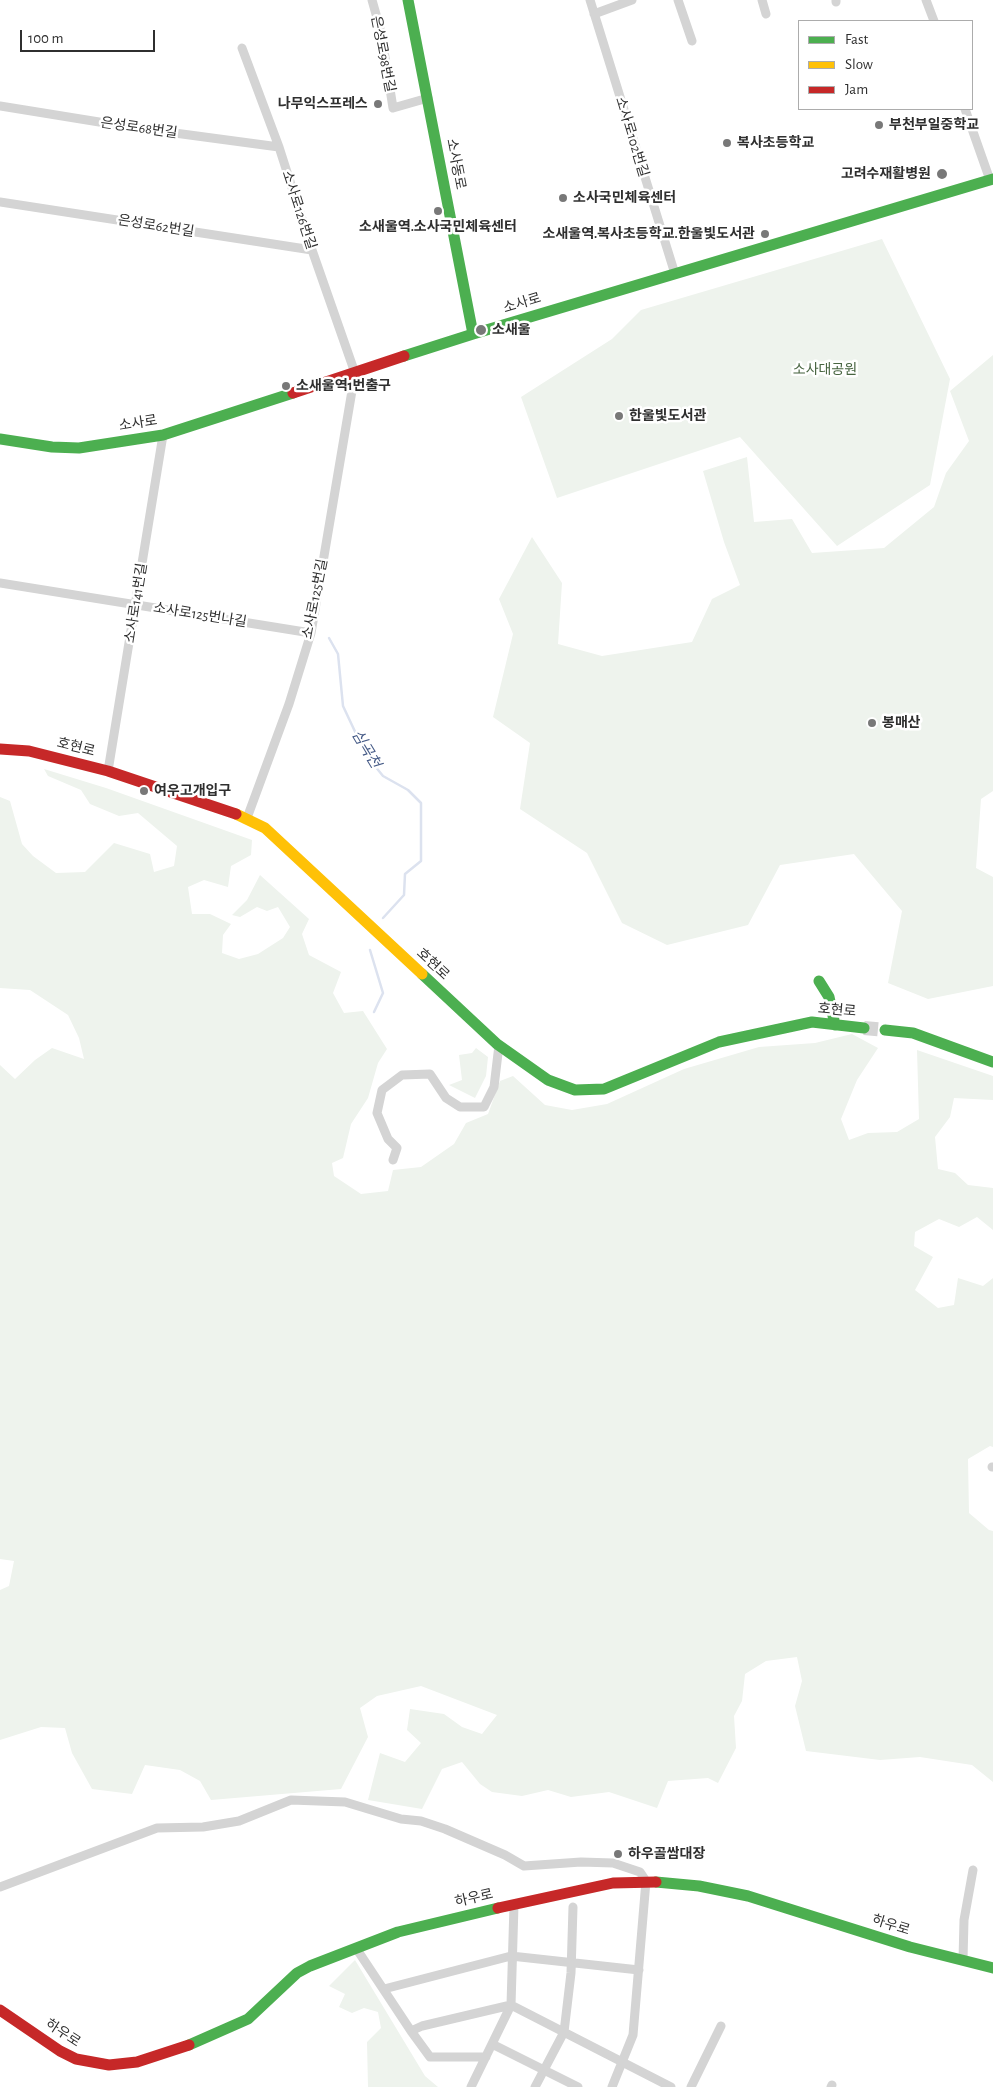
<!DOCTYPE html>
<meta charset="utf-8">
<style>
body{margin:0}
#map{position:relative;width:993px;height:2087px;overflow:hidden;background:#fff;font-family:"Alegreya Sans",sans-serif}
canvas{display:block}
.legend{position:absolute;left:798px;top:20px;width:175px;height:90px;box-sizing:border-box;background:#fff;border:1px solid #acacac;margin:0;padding:6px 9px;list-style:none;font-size:15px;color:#2f2f2f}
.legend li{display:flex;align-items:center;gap:10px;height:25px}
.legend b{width:25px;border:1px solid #acacac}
.scale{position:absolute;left:20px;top:30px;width:135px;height:22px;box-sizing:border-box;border:2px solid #2f2f2f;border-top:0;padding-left:6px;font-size:15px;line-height:18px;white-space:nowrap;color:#2f2f2f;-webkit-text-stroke:4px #fff;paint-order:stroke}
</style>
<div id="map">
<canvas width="993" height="2087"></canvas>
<ul class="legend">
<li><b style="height:6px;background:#4caf50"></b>Fast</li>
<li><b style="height:6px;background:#ffc107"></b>Slow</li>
<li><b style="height:6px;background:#c62828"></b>Jam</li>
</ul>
<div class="scale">100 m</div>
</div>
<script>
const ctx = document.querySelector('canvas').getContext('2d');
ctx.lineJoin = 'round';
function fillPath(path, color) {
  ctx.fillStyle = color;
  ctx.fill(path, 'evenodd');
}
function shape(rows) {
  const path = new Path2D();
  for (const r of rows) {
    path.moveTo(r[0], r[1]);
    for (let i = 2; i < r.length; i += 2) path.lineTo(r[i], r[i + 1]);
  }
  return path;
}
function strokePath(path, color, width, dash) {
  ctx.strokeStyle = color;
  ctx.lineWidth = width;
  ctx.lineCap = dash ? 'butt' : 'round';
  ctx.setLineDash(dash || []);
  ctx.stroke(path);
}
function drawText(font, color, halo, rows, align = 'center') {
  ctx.font = font + ' "Alegreya Sans","Noto Sans KR",sans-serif';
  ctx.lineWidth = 5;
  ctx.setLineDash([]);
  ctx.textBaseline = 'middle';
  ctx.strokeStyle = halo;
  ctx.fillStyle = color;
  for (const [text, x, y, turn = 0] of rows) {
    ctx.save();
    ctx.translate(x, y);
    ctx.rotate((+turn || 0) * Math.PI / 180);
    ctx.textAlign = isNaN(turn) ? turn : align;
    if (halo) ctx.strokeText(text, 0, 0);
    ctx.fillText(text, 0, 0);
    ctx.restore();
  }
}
fillPath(shape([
 [882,239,950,379,930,485,837,546,740,437,557,498,521,397,612,339,641,310],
 [993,355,993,791,981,799,976,868,993,877,993,986,928,999,888,983,902,911,854,854,780,865,748,925,667,945,622,923,587,853,520,809,530,743,493,717,513,634,499,599,532,537,562,583,558,644,602,656,692,642,712,599,740,585,724,542,703,471,747,457,754,522,792,519,812,553,884,548,934,507,946,473,969,441,950,391],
 [44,769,106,788,252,840,251,855,231,866,228,887,204,880,188,887,192,914,210,914,231,924,223,935,222,953,239,959,258,954,283,938,290,927,278,907,267,911,257,907,240,917,232,915,247,900,260,875,309,919,302,934,309,955,341,972,333,993,344,1013,363,1011,387,1049,378,1063,368,1098,351,1124,343,1158,332,1163,334,1176,361,1194,388,1191,393,1170,421,1167,454,1144,466,1123,488,1114,500,1081,513,1076,545,1105,572,1110,607,1104,684,1069,759,1047,815,1043,852,1034,878,1048,857,1080,841,1119,849,1140,868,1133,897,1132,919,1119,917,1050,993,1076,993,1100,954,1098,950,1117,935,1137,938,1169,955,1173,968,1185,993,1188,993,1230,977,1217,959,1227,939,1219,915,1232,914,1246,933,1257,915,1290,938,1308,954,1305,958,1278,983,1286,993,1278,993,1447,990,1446,968,1459,969,1513,989,1530,993,1531,993,1782,972,1765,920,1757,880,1760,806,1751,795,1706,802,1681,797,1657,766,1661,745,1674,742,1701,734,1716,736,1748,718,1783,708,1778,668,1781,657,1808,609,1792,571,1797,548,1790,522,1796,492,1792,480,1784,462,1762,442,1769,422,1809,368,1800,380,1753,405,1762,421,1743,407,1730,410,1709,444,1714,462,1727,482,1734,497,1715,421,1686,377,1696,360,1708,368,1737,341,1789,211,1800,200,1781,180,1770,145,1765,132,1794,92,1789,72,1753,65,1728,41,1727,0,1740,0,1590,9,1586,14,1561,0,1559,0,1065,15,1079,35,1060,52,1048,84,1059,79,1038,68,1015,30,990,0,988,0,797,10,801,22,844,33,856,56,873,85,872,114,843,150,854,154,872,174,866,177,846,138,813,119,816,90,804,81,790,48,776],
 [476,1048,488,1057,486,1076,475,1098,449,1085,462,1080,459,1055,472,1053],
 [355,1960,425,2076,438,2087,368,2087,367,2042,381,2028,378,2012,364,2008,352,2013,339,2007,345,1994,329,1986]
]), '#eef3ed');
strokePath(shape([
 [329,638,338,654,343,706,366,755,383,776,408,790,421,803,421,861,405,874,404,895,383,918],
 [370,950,383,993,374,1012]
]), '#dce2ef', 2.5);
strokePath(shape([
 [864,1028,885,1030]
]), '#d5d5d5', 14, [14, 7]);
strokePath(shape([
 [372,0,381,32,393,108,428,98],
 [590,0,675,274],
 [678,0,692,41],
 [762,0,766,14],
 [836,0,836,2],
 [926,0,934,21],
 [594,14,632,0],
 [242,48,279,147,312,250,355,373,311,633,289,704,247,818],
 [0,106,130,127,279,147],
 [965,109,990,180],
 [0,202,312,250],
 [0,583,311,633],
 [108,771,163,435],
 [393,1160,397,1148,388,1139,377,1113,382,1090,402,1075,430,1074,446,1098,460,1107,484,1107,494,1087,499,1045],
 [992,1467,993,1467],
 [0,1887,157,1828,203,1827,239,1821,291,1800,345,1802,401,1819,421,1821,445,1829,505,1855,524,1866,581,1862,613,1863,640,1872,646,1881,633,2035,612,2087],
 [356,1948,411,2031,422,2026,511,2005,671,2087],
 [963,1960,964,1920,973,1870],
 [384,1989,511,1956,639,1970],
 [411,2031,430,2057,486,2057],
 [492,2044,578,2087],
 [471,2087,511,2005,514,1905],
 [535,2087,564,2032,571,1973,573,1907],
 [691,2087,721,2026],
 [831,2087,832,2085]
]), '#d4d4d4', 9);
strokePath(shape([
 [408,0,473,334],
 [404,356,473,334,993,179],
 [0,439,52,447,79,448,163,435,293,393],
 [422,974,497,1044,548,1080,575,1090,604,1089,719,1042,812,1022,864,1028],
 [819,981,829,997,835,1025],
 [885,1030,913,1033,993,1062],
 [656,1882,699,1886,748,1896,910,1947,993,1968],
 [189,2045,248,2019,297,1973,310,1966,398,1932,498,1908]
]), '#4caf50', 11);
strokePath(shape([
 [236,814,265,828,422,974]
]), '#ffc107', 11);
strokePath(shape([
 [293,393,404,356],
 [0,749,29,751,108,771,236,814],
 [498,1908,613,1883,656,1882],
 [0,2010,60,2051,76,2059,109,2065,137,2062,189,2045]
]), '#c62828', 11);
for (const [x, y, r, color] of [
 [378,104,5,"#787878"],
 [879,125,5,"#787878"],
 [727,143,5,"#787878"],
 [942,174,6,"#787878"],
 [563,198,5,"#787878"],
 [438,211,5,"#787878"],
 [765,234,5,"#787878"],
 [481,330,6,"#787878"],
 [286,386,5,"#787878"],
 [619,416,5,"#787878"],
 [872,723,5,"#787878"],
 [144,791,5,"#787878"],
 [618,1854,5,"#787878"]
]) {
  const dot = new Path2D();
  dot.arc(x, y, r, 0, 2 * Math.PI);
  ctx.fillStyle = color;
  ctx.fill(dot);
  strokePath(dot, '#fff', 2);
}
drawText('14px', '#2f2f2f', '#fff', [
 ["은성로98번길",383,54,79],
 ["은성로68번길",139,128,8],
 ["소사로102번길",632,137,73],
 ["소사동로",456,164,79],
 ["소사로126번길",299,210,72],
 ["은성로62번길",156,226,9],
 ["소사로",522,303,-17],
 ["소사로",138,423,-9],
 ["소사로125번길",315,599,-79],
 ["소사로141번길",136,603,-81],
 ["소사로125번나길",200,615,9],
 ["호현로",76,747,14],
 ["호현로",433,964,43],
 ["호현로",837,1010,5],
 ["하우로",474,1898,-13],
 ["하우로",891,1925,17],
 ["하우로",63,2033,33]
]);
drawText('bold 14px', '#2f2f2f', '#fff', [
 ["나무익스프레스",368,104,"right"],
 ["부천부일중학교",889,125],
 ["복사초등학교",737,143],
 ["고려수재활병원",931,174,"right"],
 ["소사국민체육센터",573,198],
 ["소새울역.소사국민체육센터",438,227,"center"],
 ["소새울역.복사초등학교.한울빛도서관",755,234,"right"],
 ["소새울",492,330],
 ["소새울역1번출구",296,386],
 ["한울빛도서관",629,416],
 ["봉매산",882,723],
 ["여우고개입구",154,791],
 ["하우골쌈대장",628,1854]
], 'left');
drawText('14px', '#486541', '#fff', [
 ["소사대공원",825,370]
]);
drawText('italic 15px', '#465b87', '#fff', [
 ["심곡천",366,749,59]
]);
</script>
